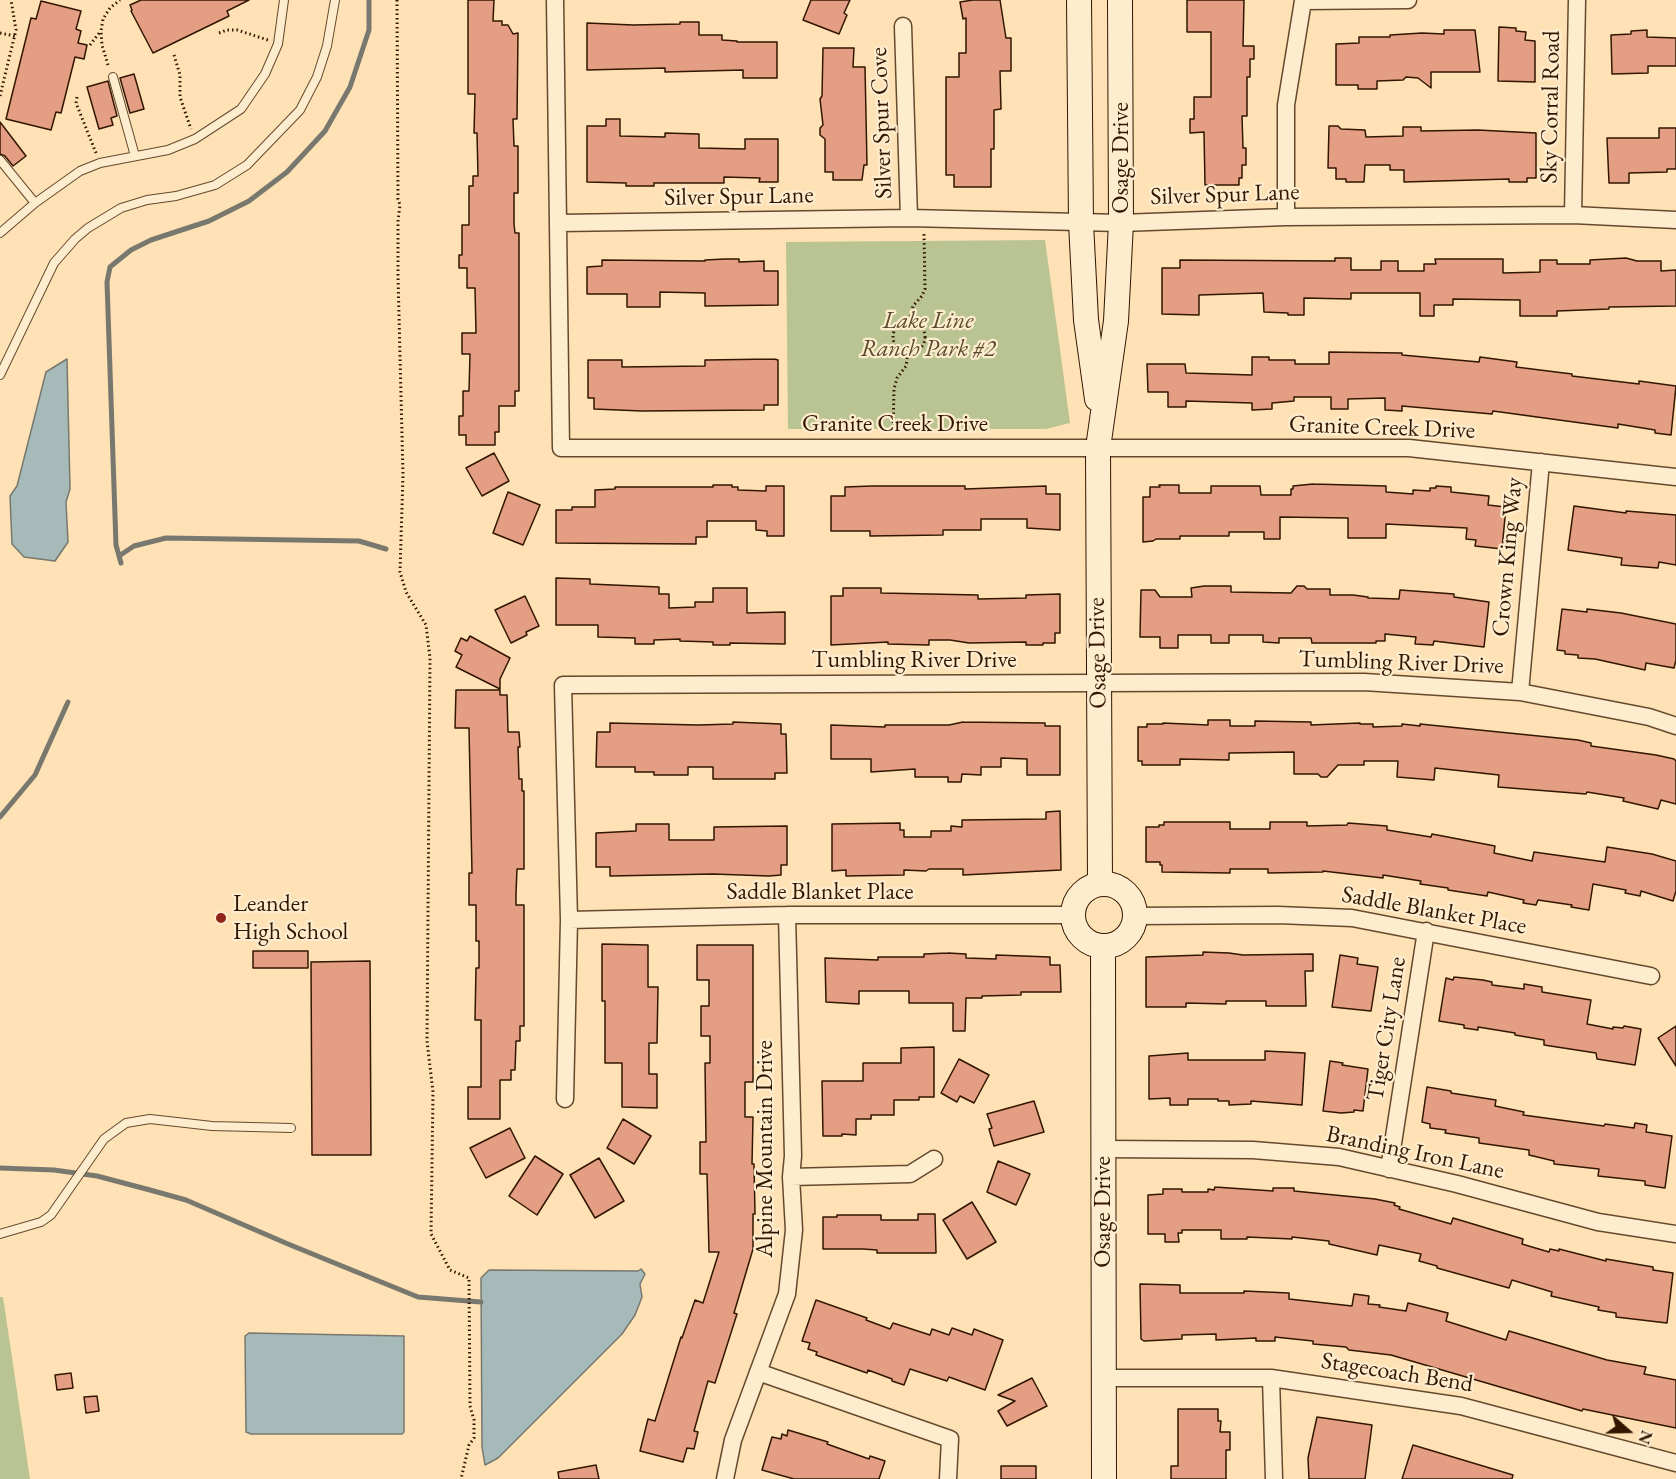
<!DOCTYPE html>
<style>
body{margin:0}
#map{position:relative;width:1676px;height:1479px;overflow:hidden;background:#fee1b4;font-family:"EB Garamond",serif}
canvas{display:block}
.north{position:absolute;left:1598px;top:1401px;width:60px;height:60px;-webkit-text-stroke:4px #feecce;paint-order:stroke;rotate:110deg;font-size:16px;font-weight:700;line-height:24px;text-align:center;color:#321600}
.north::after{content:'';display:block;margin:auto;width:21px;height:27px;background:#321600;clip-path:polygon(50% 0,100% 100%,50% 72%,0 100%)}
</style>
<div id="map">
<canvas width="1676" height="1479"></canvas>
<div class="north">N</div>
</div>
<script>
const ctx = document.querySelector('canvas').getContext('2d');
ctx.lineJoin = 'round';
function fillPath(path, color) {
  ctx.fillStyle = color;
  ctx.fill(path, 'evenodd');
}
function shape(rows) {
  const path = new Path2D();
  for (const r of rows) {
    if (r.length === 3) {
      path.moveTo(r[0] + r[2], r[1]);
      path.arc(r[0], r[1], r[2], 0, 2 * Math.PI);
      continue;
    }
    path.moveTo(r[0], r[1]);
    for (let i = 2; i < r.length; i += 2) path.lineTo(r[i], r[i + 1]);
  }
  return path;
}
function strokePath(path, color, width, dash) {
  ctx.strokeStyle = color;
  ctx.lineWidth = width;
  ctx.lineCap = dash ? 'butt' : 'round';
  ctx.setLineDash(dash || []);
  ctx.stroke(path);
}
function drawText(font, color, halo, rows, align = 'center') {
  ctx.font = font + ' "EB Garamond",serif';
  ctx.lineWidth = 4.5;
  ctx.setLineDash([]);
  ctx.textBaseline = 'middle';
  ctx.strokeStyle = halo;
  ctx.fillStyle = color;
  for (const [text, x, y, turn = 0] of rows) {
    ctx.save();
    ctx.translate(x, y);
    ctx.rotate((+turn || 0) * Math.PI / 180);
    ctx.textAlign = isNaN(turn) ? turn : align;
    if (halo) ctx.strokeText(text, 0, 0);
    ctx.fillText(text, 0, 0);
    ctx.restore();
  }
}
fillPath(shape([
 [1045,240,1070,423,1046,429,788,429,786,242],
 [0,1297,3,1297,30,1479,0,1479]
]), '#b9c492');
const water = shape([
 [67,359,70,489,66,502,68,542,55,561,24,557,12,544,10,496,17,486,46,372,67,359],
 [641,1269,645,1274,640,1284,642,1297,635,1315,622,1334,498,1458,485,1465,482,1447,481,1278,489,1270,638,1271,641,1269],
 [249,1333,404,1336,404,1432,402,1434,251,1434,246,1432,245,1336,249,1333]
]);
fillPath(water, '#a6bab9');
strokePath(water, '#78786f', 1.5);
strokePath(shape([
 [119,556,134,546,166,538,359,541,386,549],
 [121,563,116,545,107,282,110,267,131,250,151,240,209,221,249,201,287,172,325,131,350,87,369,30,369,0],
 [0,817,35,775,68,702],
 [0,1168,54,1170,97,1176,150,1190,186,1200,288,1244,418,1297,481,1302]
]), '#78786f', 5);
const building = shape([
 [141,0,249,0,227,11,229,16,153,53,131,11,132,10,130,5,141,0],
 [468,0,494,0,493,21,502,21,502,25,508,25,513,34,518,33,517,119,513,119,514,146,518,146,518,193,514,193,514,224,515,233,519,233,519,391,515,391,515,406,499,406,499,432,495,432,495,445,466,445,466,435,459,435,459,416,463,416,463,391,469,391,470,354,462,354,462,333,476,333,475,288,467,288,467,268,459,268,459,255,462,255,462,225,469,225,469,186,473,186,473,176,478,176,477,133,474,133,475,94,468,94,468,0],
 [811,0,850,0,844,13,847,15,839,34,803,20,811,0],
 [973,0,1000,0,1006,38,1011,38,1011,71,1000,71,1001,109,994,110,994,149,991,149,991,187,954,187,954,175,946,175,946,77,959,77,959,53,966,53,966,18,963,19,960,2,973,0],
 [1187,0,1244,0,1243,46,1254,46,1254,59,1250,59,1250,77,1247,77,1247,116,1242,116,1243,148,1246,148,1246,165,1242,165,1242,178,1239,178,1239,185,1205,185,1204,132,1190,133,1190,119,1194,119,1194,97,1211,97,1211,32,1187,32,1187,0],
 [41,1,81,11,76,29,81,31,78,43,87,45,84,59,75,57,61,113,56,112,51,130,6,119,31,18,36,19,41,1],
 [680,22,699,22,699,35,722,35,722,40,737,41,737,42,777,42,777,78,743,78,743,70,665,72,665,68,587,70,587,23,633,25,680,24,680,22],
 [1499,27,1516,28,1516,31,1526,32,1525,40,1535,41,1535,82,1498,81,1499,27],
 [1444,30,1475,30,1480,72,1431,72,1431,88,1418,78,1406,77,1403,80,1377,81,1377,89,1358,89,1358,85,1336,85,1336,44,1359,43,1359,37,1390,37,1390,35,1422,33,1444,34,1444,30],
 [1647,30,1647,37,1676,38,1676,66,1648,66,1648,73,1612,74,1611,35,1631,34,1631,31,1647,30],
 [823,48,854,48,853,67,865,67,867,165,864,165,862,180,833,180,833,172,825,172,825,139,820,135,820,128,823,125,820,99,822,96,823,48],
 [134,74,144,109,130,113,120,78,134,74],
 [108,81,117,116,111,118,113,125,99,129,87,87,108,81],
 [606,119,620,119,620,136,665,137,665,133,699,134,699,148,745,149,745,139,778,139,778,182,759,182,760,178,724,177,724,183,654,183,654,186,626,186,626,183,587,182,587,126,606,126,606,119],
 [0,122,26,156,13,166,5,156,0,154,0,122],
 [1329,126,1338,126,1341,129,1365,130,1366,137,1403,136,1403,127,1421,127,1421,131,1478,130,1536,133,1536,178,1527,178,1527,182,1509,182,1509,179,1404,182,1404,170,1390,170,1390,165,1365,165,1364,182,1346,182,1346,179,1336,179,1336,168,1328,168,1329,126],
 [1659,128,1676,128,1676,169,1667,169,1667,172,1629,173,1629,183,1609,183,1607,138,1659,138,1659,128],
 [1335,258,1351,258,1351,270,1381,270,1381,261,1398,261,1398,271,1424,271,1424,264,1436,264,1435,259,1503,259,1503,273,1540,272,1540,260,1557,260,1557,264,1590,264,1590,260,1626,258,1637,261,1661,261,1661,271,1676,270,1676,306,1609,307,1609,309,1557,311,1557,316,1520,316,1520,300,1453,299,1453,305,1434,305,1434,316,1420,316,1420,293,1351,293,1351,299,1304,298,1304,315,1288,315,1288,313,1264,312,1263,293,1199,295,1199,315,1162,314,1162,268,1180,268,1180,260,1335,261,1335,258],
 [725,259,739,259,739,262,764,261,764,271,778,271,778,305,705,306,705,293,660,292,660,307,627,307,627,294,587,294,587,267,602,266,602,260,705,261,705,260,725,259],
 [1329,352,1402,353,1402,355,1479,362,1480,357,1517,362,1516,367,1572,374,1572,376,1639,384,1639,381,1676,386,1671,435,1655,433,1655,430,1618,424,1618,428,1493,411,1492,414,1402,406,1402,411,1385,410,1385,398,1348,399,1348,409,1331,409,1331,397,1294,397,1294,401,1272,403,1272,409,1252,410,1252,403,1186,401,1186,407,1168,407,1168,392,1148,392,1147,364,1185,364,1186,373,1252,375,1252,357,1269,357,1269,360,1295,360,1295,364,1329,364,1329,352],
 [774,359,778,360,778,405,764,405,764,410,642,411,594,409,594,398,588,398,588,360,622,360,622,367,705,366,705,360,774,359],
 [494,453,509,481,482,496,466,468,494,453],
 [1313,484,1386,486,1386,492,1413,494,1413,490,1430,491,1430,488,1436,488,1436,486,1451,487,1451,492,1489,496,1488,505,1506,507,1502,549,1475,546,1476,540,1466,539,1467,528,1386,524,1386,538,1348,538,1348,518,1280,517,1280,539,1264,539,1264,532,1229,532,1229,536,1180,536,1180,539,1156,539,1153,541,1143,542,1143,497,1150,497,1150,487,1160,487,1159,485,1179,485,1179,493,1211,493,1211,486,1260,486,1261,495,1291,495,1291,489,1293,489,1293,486,1313,484],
 [713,485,732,485,732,487,738,487,738,490,766,491,766,486,784,486,784,536,767,536,767,531,756,530,756,521,707,521,707,537,696,537,696,544,556,543,556,510,572,510,572,507,595,507,595,490,615,489,615,487,713,487,713,485],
 [872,486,965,486,965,489,1046,486,1046,494,1060,494,1060,530,1027,528,1027,519,981,519,981,530,943,530,943,535,870,536,870,531,831,531,831,496,845,496,845,487,872,486],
 [508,492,540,505,523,545,493,533,508,492],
 [1574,506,1626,513,1626,511,1676,515,1676,565,1659,562,1658,568,1621,565,1622,558,1568,550,1574,506],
 [556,578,590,579,590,584,659,587,659,594,669,594,669,608,695,607,695,602,713,602,713,588,747,588,747,613,785,612,785,644,730,643,730,645,713,645,713,642,680,641,680,639,654,640,654,644,635,644,635,638,598,637,598,625,556,625,556,578],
 [1204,586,1231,586,1231,592,1291,593,1297,586,1304,586,1307,589,1330,589,1330,595,1353,595,1368,597,1368,598,1399,599,1400,590,1454,594,1454,597,1489,602,1484,647,1434,641,1433,645,1415,644,1416,637,1385,634,1385,641,1376,641,1376,643,1312,643,1311,638,1279,638,1279,643,1263,642,1263,635,1229,635,1229,643,1211,643,1211,635,1178,635,1178,648,1160,648,1160,637,1140,637,1141,590,1155,590,1160,597,1192,597,1191,588,1204,586],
 [843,588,881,588,881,593,978,595,978,599,1026,598,1026,595,1060,594,1060,633,1055,633,1055,643,1043,643,1043,645,1026,645,1026,642,969,643,950,640,929,640,929,645,888,644,888,642,831,645,831,596,843,596,843,588],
 [525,596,539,626,526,632,527,635,511,643,495,610,525,596],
 [1562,609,1587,612,1587,609,1621,613,1676,624,1676,660,1674,668,1646,663,1645,670,1595,659,1578,658,1578,655,1565,654,1565,651,1557,650,1562,609],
 [470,636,510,658,500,679,500,689,456,667,462,655,455,651,461,638,467,641,470,636],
 [456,690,500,690,500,695,507,695,508,732,519,732,520,747,518,747,519,779,522,779,522,791,524,791,524,869,517,869,516,893,516,905,524,905,524,1026,520,1026,520,1041,516,1041,515,1070,511,1070,511,1080,500,1080,500,1119,468,1119,468,1087,481,1087,481,1020,475,1020,476,968,479,968,479,941,476,941,476,905,469,905,469,873,472,873,469,728,455,728,456,690],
 [1208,720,1230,720,1230,726,1255,726,1255,721,1311,722,1311,725,1360,723,1360,724,1373,724,1373,727,1402,726,1402,724,1420,726,1420,724,1578,740,1591,743,1591,746,1656,755,1674,759,1676,761,1676,804,1661,800,1658,809,1623,801,1624,798,1587,792,1586,794,1498,787,1499,775,1435,768,1434,780,1397,777,1398,761,1364,761,1364,765,1338,765,1327,777,1321,777,1318,774,1294,774,1294,752,1229,753,1229,760,1180,759,1180,765,1142,765,1142,761,1138,761,1138,727,1147,727,1147,724,1163,724,1163,723,1208,725,1208,720],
 [733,722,781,724,781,734,786,734,787,773,775,773,775,779,713,779,713,767,688,767,688,775,654,775,654,772,635,772,635,767,596,767,597,732,610,732,610,723,698,725,733,724,733,722],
 [963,722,1045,723,1045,726,1060,726,1060,775,1027,775,1027,759,1001,758,1001,767,981,767,981,775,962,774,961,782,948,782,948,777,915,777,915,769,871,772,871,759,831,759,831,725,885,727,885,725,949,725,963,722],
 [1060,811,1061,870,963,875,963,869,929,869,926,871,904,870,904,875,846,876,846,870,832,871,832,824,900,823,900,830,904,830,904,837,931,837,931,831,951,831,951,826,962,827,962,820,1046,819,1046,812,1060,811],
 [1164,822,1230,822,1230,829,1270,829,1270,822,1307,822,1307,826,1347,825,1348,823,1387,826,1387,830,1431,837,1432,834,1495,846,1494,853,1532,861,1534,852,1605,862,1607,847,1652,854,1676,861,1676,891,1673,901,1641,891,1640,896,1625,893,1626,890,1593,884,1589,910,1571,907,1572,905,1538,900,1536,905,1523,903,1524,900,1488,892,1487,896,1448,890,1448,888,1420,884,1421,881,1383,875,1383,878,1323,871,1323,872,1268,873,1268,869,1230,869,1230,873,1162,872,1162,865,1160,865,1160,862,1146,862,1146,827,1159,827,1159,825,1164,825,1164,822],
 [636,824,669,824,669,840,714,840,714,827,787,826,787,865,781,865,781,875,769,876,713,874,610,876,610,867,596,867,596,833,636,831,636,824],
 [602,944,648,945,648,987,658,987,657,1043,649,1043,649,1074,657,1074,657,1108,622,1107,622,1063,605,1063,605,1001,602,1001,602,944],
 [697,945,753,945,753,1082,745,1082,745,1117,753,1117,752,1164,754,1164,755,1214,753,1214,753,1249,734,1313,737,1314,715,1383,708,1381,694,1431,698,1432,694,1449,687,1448,683,1462,640,1451,648,1419,655,1421,681,1337,682,1338,695,1300,703,1303,719,1252,709,1252,707,1174,700,1174,700,1142,706,1142,705,1063,710,1063,710,1036,701,1036,701,1006,709,1006,709,980,697,980,697,945],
 [253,951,308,951,308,968,253,968,253,951],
 [1203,952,1229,953,1243,955,1313,954,1313,971,1305,971,1306,1006,1266,1006,1266,1001,1226,1001,1226,1004,1186,1003,1186,1007,1146,1007,1146,957,1203,955,1203,952],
 [948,953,966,954,966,958,996,959,996,955,1050,957,1050,965,1060,965,1061,992,1021,992,1021,995,982,996,982,998,966,998,965,1031,953,1031,953,1003,909,1003,909,991,859,991,859,1004,826,1002,825,958,878,960,878,957,924,957,924,954,948,953],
 [1340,955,1358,958,1357,964,1378,967,1371,1011,1332,1007,1340,955],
 [370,961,371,1155,312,1155,311,962,370,961],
 [1454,977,1483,980,1492,982,1492,985,1524,989,1524,984,1542,987,1542,992,1591,1000,1587,1024,1613,1029,1613,1027,1623,1028,1624,1026,1641,1029,1635,1065,1597,1059,1596,1053,1544,1045,1544,1040,1515,1035,1515,1033,1478,1027,1478,1030,1464,1028,1464,1025,1439,1021,1446,978,1453,980,1454,977],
 [1676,1026,1676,1066,1658,1038,1676,1026],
 [934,1047,934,1097,919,1097,919,1100,894,1100,894,1115,871,1115,871,1119,856,1119,856,1135,842,1134,842,1136,823,1136,822,1081,863,1081,863,1063,901,1063,901,1048,934,1047],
 [1265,1051,1305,1053,1302,1105,1251,1101,1251,1104,1229,1105,1229,1101,1218,1101,1218,1099,1188,1099,1188,1105,1170,1105,1170,1098,1149,1099,1149,1056,1188,1053,1188,1060,1265,1060,1265,1051],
 [959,1059,989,1075,974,1103,960,1096,957,1102,941,1093,959,1059],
 [1330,1061,1343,1063,1342,1065,1368,1069,1363,1111,1354,1110,1354,1112,1341,1113,1323,1111,1330,1061],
 [1427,1087,1451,1091,1451,1093,1496,1100,1495,1106,1524,1112,1523,1115,1604,1126,1605,1124,1634,1128,1635,1123,1647,1125,1646,1132,1672,1136,1665,1188,1645,1185,1645,1181,1598,1176,1599,1169,1554,1164,1554,1161,1529,1155,1529,1150,1479,1143,1479,1138,1445,1133,1446,1130,1430,1128,1430,1124,1422,1122,1427,1087],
 [1034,1101,1044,1132,994,1146,989,1129,992,1128,987,1114,1034,1101],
 [623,1119,651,1136,634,1164,607,1148,623,1119],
 [510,1128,525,1158,486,1178,470,1148,510,1128],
 [535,1156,563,1174,537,1215,509,1196,535,1156],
 [599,1158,624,1201,595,1218,570,1175,599,1158],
 [998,1161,1030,1174,1016,1205,987,1192,998,1161],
 [1215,1187,1273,1191,1273,1188,1294,1188,1294,1191,1375,1199,1395,1203,1394,1205,1400,1207,1399,1209,1451,1224,1453,1218,1523,1239,1522,1244,1549,1252,1550,1249,1559,1251,1559,1249,1606,1261,1606,1259,1653,1267,1653,1270,1673,1273,1667,1323,1616,1317,1616,1313,1598,1310,1599,1307,1551,1296,1552,1292,1512,1280,1509,1288,1437,1268,1437,1266,1419,1261,1421,1254,1379,1245,1377,1255,1329,1244,1329,1241,1292,1237,1292,1239,1247,1237,1247,1239,1221,1239,1221,1230,1182,1230,1182,1233,1178,1233,1179,1242,1165,1242,1165,1234,1148,1234,1148,1195,1163,1194,1163,1189,1182,1189,1182,1192,1208,1192,1208,1189,1214,1190,1215,1187],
 [972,1202,996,1242,967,1259,943,1220,972,1202],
 [918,1214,935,1214,936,1253,877,1253,877,1250,863,1249,823,1249,823,1217,837,1217,837,1215,881,1215,881,1220,918,1220,918,1214],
 [1140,1284,1180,1285,1180,1293,1244,1293,1244,1291,1289,1293,1289,1299,1352,1306,1354,1294,1369,1296,1368,1304,1380,1305,1379,1307,1406,1311,1408,1303,1448,1313,1446,1321,1506,1340,1509,1331,1607,1360,1646,1367,1644,1374,1676,1380,1676,1428,1583,1409,1582,1411,1391,1355,1349,1350,1346,1347,1313,1344,1313,1341,1275,1337,1275,1341,1256,1341,1256,1338,1216,1340,1216,1334,1182,1335,1182,1339,1144,1341,1141,1339,1140,1284],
 [816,1300,867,1318,866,1320,890,1329,893,1323,930,1335,932,1329,949,1335,952,1328,972,1335,974,1329,1003,1340,985,1390,949,1377,947,1381,910,1369,904,1385,892,1381,892,1379,868,1370,867,1373,816,1355,817,1352,808,1349,810,1343,802,1341,816,1300],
 [71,1373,73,1388,57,1390,55,1375,71,1373],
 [1032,1378,1047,1406,1007,1426,998,1411,1015,1401,998,1395,1032,1378],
 [97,1396,99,1411,86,1413,84,1397,97,1396],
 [1178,1409,1218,1409,1218,1421,1221,1421,1220,1432,1230,1432,1230,1450,1226,1450,1226,1479,1171,1479,1171,1466,1178,1466,1178,1409],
 [1317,1417,1372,1425,1365,1479,1309,1479,1308,1458,1317,1417],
 [788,1430,828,1442,827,1444,869,1459,870,1456,885,1461,879,1479,794,1479,762,1470,772,1437,781,1439,782,1434,787,1436,788,1430],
 [1413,1445,1513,1475,1512,1479,1402,1479,1413,1445],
 [596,1465,599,1479,559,1479,558,1472,596,1465],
 [1001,1466,1036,1466,1036,1479,1001,1479,1001,1466]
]);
fillPath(building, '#e39e83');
strokePath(building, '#321600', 1.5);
const lane = shape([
 [113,77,135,156],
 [0,160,35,203],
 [0,233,35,203,80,171,100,163,168,150,195,139,241,109,265,74,278,44,284,0],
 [0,375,54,263,75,239,88,228,121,208,147,200,176,196,215,185,247,165,300,110,317,77,327,46,335,0],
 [0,1234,41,1222,51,1215,104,1139,126,1123,150,1119,212,1126,291,1128]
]);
const street = shape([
 [555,0,561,448,1409,448,1676,477],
 [903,26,909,218],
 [1573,215,1577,0],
 [1286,217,1286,105,1303,1,1408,0],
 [559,223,909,218,1121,223,1286,217,1573,215,1676,220],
 [1520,692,1541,462],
 [1135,916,1278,915,1352,918,1651,976],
 [569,920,787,915,1072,915],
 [565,1099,569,920,563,685,1364,682,1520,692,1649,717,1676,726],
 [1103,1149,1253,1150,1339,1157,1457,1184,1598,1222,1676,1234],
 [1389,1169,1426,931],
 [791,1177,910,1174,934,1159],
 [758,1372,950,1439,948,1479],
 [1103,1378,1271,1378,1461,1406,1676,1463],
 [1271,1378,1274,1479],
 [725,1479,733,1440,787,1294,794,1230,791,1177,793,1156,787,915]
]);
const secondary = shape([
 [1079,0,1081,223,1086,320,1097,399],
 [1100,884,1098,448,1116,321,1121,223,1120,0],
 [1104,915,31],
 [1103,946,1104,1479]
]);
strokePath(lane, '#65492d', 10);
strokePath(street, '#65492d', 19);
strokePath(secondary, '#321600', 26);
strokePath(shape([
 [397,0,398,199,400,205,398,220,398,276,403,475,400,572,406,592,426,625,430,658,427,1041,433,1092,431,1234,450,1270,469,1278,470,1406,474,1420,474,1438,469,1445,461,1479],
 [0,33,15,36],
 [219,33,227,30,237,30,268,40],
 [90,45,100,32],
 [174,55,180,75,180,97,191,129],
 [108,65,102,45,101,31,103,19,110,8,120,0],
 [0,96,16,30,11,0],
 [77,97,76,103,96,153],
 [909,337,16],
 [909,321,913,306,922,296,925,289,924,234],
 [893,432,894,389,897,378,906,366,908,353]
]), '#321600', 3, [1.5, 3]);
strokePath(lane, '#feecce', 8);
strokePath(street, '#feecce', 16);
strokePath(secondary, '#feecce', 24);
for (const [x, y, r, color] of [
 [221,918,6,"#8f2418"]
]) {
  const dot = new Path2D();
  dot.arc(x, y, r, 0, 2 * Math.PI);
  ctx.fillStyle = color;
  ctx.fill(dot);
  strokePath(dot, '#feecce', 2);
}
drawText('24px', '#321600', '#feecce', [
 ["Sky Corral Road",1551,107,-89],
 ["Silver Spur Cove",882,123,-92],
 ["Osage Drive",1121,158,-90],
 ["Silver Spur Lane",1225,195,-2],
 ["Silver Spur Lane",739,197,-1],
 ["Granite Creek Drive",895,424],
 ["Granite Creek Drive",1382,428,2],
 ["Crown King Way",1508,557,-85],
 ["Osage Drive",1098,653,-91],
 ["Tumbling River Drive",914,660],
 ["Tumbling River Drive",1401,663,2],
 ["Saddle Blanket Place",820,892],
 ["Saddle Blanket Place",1434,911,10],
 ["Tiger City Lane",1387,1029,-81],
 ["Alpine Mountain Drive",765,1149,-90],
 ["Branding Iron Lane",1415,1153,12],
 ["Osage Drive",1103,1212,-90],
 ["Stagecoach Bend",1397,1373,9]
]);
drawText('italic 24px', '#5a4a2c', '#feecce', [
 ["Lake Line",928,321],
 ["Ranch Park #2",928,349]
]);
drawText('24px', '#321600', '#feecce', [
 ["Leander",233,904],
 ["High School",233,932]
], 'left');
</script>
